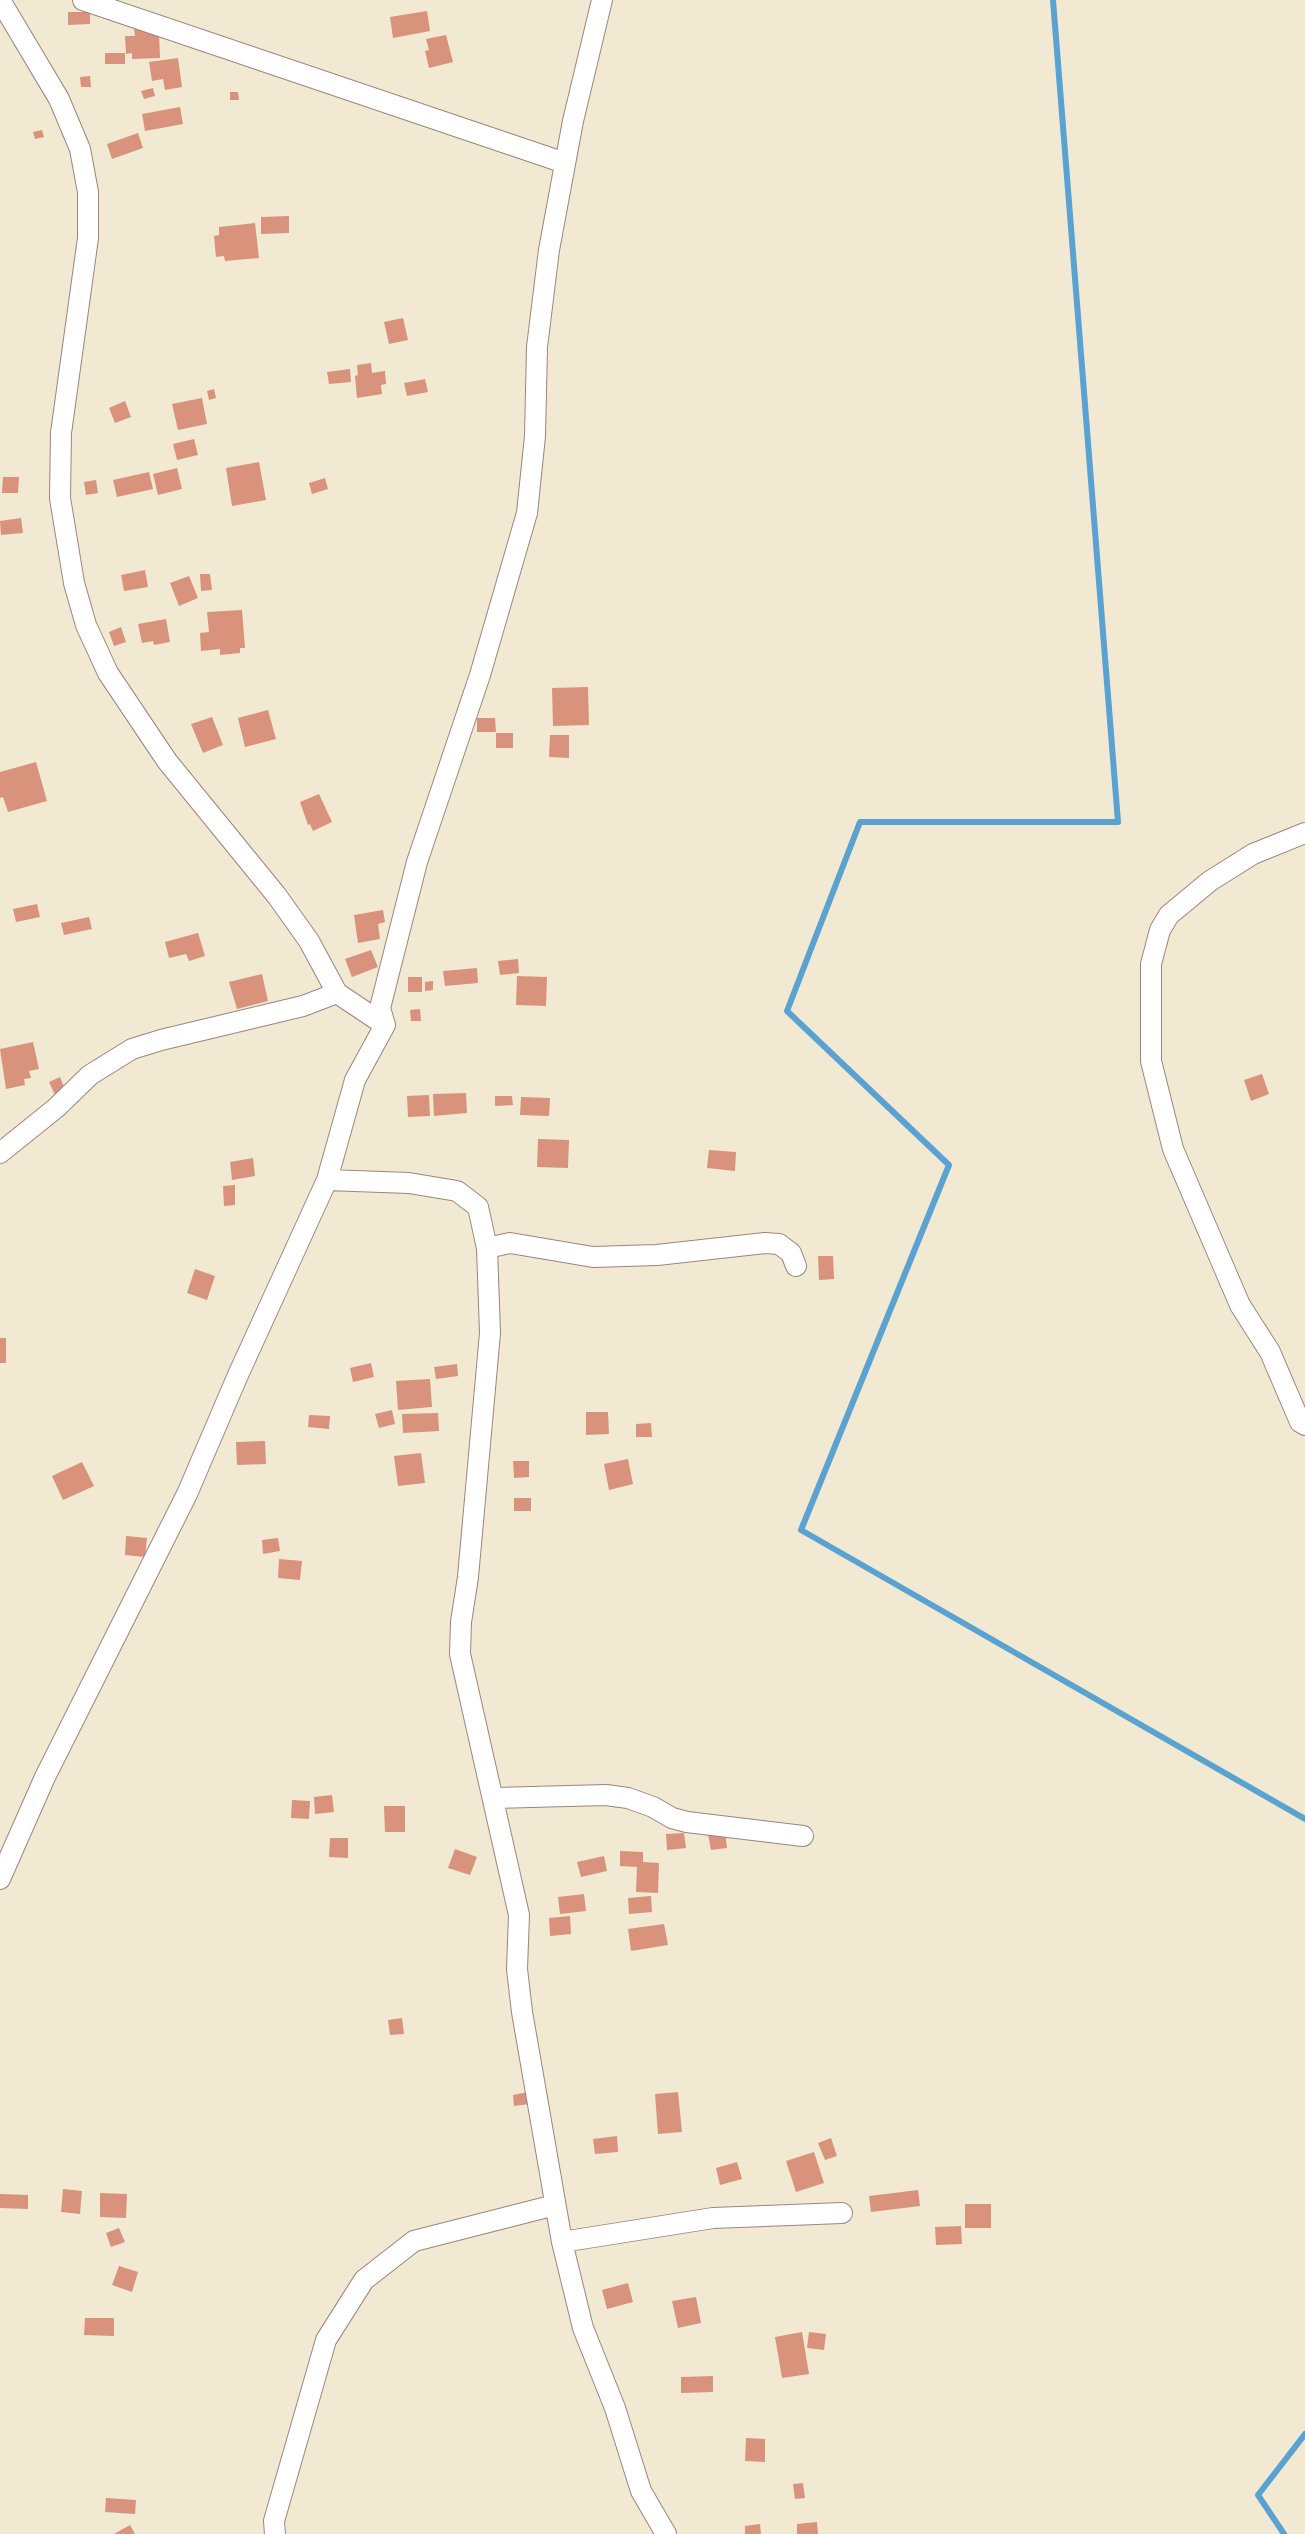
<!DOCTYPE html>
<style>
body{margin:0}
canvas{display:block;background:#f1e9d1}
</style>
<canvas width="1305" height="2534"></canvas>
<script>
const ctx = document.querySelector('canvas').getContext('2d');
ctx.lineJoin = 'round';
function shape(rows) {
  const path = new Path2D();
  for (const r of rows) {
    path.moveTo(r[0], r[1]);
    for (let i = 2; i < r.length; i += 2) path.lineTo(r[i], r[i + 1]);
  }
  return path;
}
function strokePath(path, color, width, dash) {
  ctx.strokeStyle = color;
  ctx.lineWidth = width;
  ctx.lineCap = dash ? 'butt' : 'round';
  ctx.setLineDash(dash || []);
  ctx.stroke(path);
}
function fillPath(path, color) {
  ctx.fillStyle = color;
  ctx.fill(path, 'evenodd');
}
strokePath(shape([
 [1053,0,1118,822,860,822,787,1011,949,1165,801,1530,1305,1819],
 [1284,2534,1258,2495,1305,2434]
]), '#5aa2d1', 6);
fillPath(shape([
 [427,11,430,31,393,38,390,17],
 [68,12,90,12,90,24,68,25],
 [151,27,159,33,160,58,132,59,132,53,126,54,125,36,135,36,134,28],
 [446,35,453,62,429,68,425,51,429,50,426,39],
 [105,53,125,53,125,64,105,64],
 [178,58,182,87,165,90,163,79,152,81,149,62],
 [90,76,91,87,81,87,80,77],
 [153,88,155,96,144,99,141,91],
 [230,92,238,92,239,100,230,100],
 [180,107,183,124,145,131,142,114],
 [42,130,44,137,35,139,33,132],
 [138,133,143,148,112,159,107,144],
 [289,216,289,233,261,234,261,217],
 [255,223,259,258,225,261,224,256,216,257,214,236,219,235,219,227],
 [403,318,408,340,389,344,384,322],
 [371,363,372,373,385,371,386,384,381,385,382,394,357,398,355,376,358,375,357,365],
 [350,369,351,382,329,384,327,372],
 [425,379,428,392,407,396,404,383],
 [214,389,216,398,209,400,207,391],
 [202,398,207,424,178,430,172,404],
 [125,401,131,417,115,423,109,408],
 [194,439,198,455,177,460,173,444],
 [259,462,266,500,232,506,226,468],
 [177,468,182,489,158,495,153,474],
 [149,472,153,489,117,497,113,480],
 [3,477,19,477,18,493,2,493],
 [325,478,328,489,312,494,309,483],
 [96,480,98,493,86,495,84,482],
 [21,518,23,533,1,535,0,521],
 [145,570,148,587,124,591,121,575],
 [200,574,210,574,212,590,201,591],
 [189,576,198,598,179,606,170,583],
 [242,610,245,648,240,648,240,653,220,655,220,649,201,651,200,633,209,632,207,612],
 [166,619,170,642,154,645,153,641,142,643,138,624],
 [121,627,126,642,114,646,109,632],
 [588,687,589,725,553,726,552,688],
 [268,710,276,739,245,747,238,718],
 [212,717,223,745,203,753,191,724],
 [477,718,495,718,496,732,477,732],
 [496,733,513,733,513,748,496,748],
 [550,735,569,735,569,758,549,757],
 [36,762,47,801,8,812,3,797,0,798,0,772],
 [319,794,332,822,313,831,310,824,308,825,300,802],
 [37,904,40,917,16,922,13,909],
 [383,910,385,922,378,924,380,939,358,943,354,915],
 [89,917,92,929,64,935,61,923],
 [198,933,205,956,189,961,186,954,169,958,165,942],
 [371,950,378,967,352,977,345,959],
 [518,959,519,973,500,975,498,961],
 [477,968,478,983,445,986,443,971],
 [262,974,268,1001,237,1009,229,982],
 [517,976,547,977,546,1006,516,1005],
 [408,977,422,977,422,992,408,992],
 [433,981,433,990,425,991,425,982],
 [420,1009,421,1021,411,1021,410,1010],
 [33,1042,39,1069,29,1071,31,1078,24,1079,25,1085,6,1089,0,1049],
 [1262,1074,1269,1094,1251,1101,1244,1080],
 [60,1077,66,1092,56,1097,49,1082],
 [466,1093,467,1113,434,1116,433,1094],
 [429,1095,430,1116,408,1117,407,1096],
 [495,1096,512,1096,513,1105,495,1106],
 [521,1097,550,1098,549,1116,520,1115],
 [538,1139,569,1140,568,1168,537,1167],
 [709,1150,736,1152,735,1171,707,1168],
 [253,1158,255,1176,232,1180,230,1162],
 [235,1185,235,1205,224,1206,223,1186],
 [818,1256,833,1256,834,1279,819,1280],
 [195,1269,215,1276,207,1300,187,1293],
 [0,1338,6,1338,6,1363,0,1363],
 [371,1363,374,1377,353,1382,350,1368],
 [457,1364,458,1376,436,1379,434,1367],
 [430,1379,432,1407,398,1410,396,1381],
 [392,1410,395,1424,379,1428,375,1414],
 [586,1412,608,1412,609,1434,586,1435],
 [438,1413,439,1431,403,1433,402,1414],
 [309,1415,330,1416,329,1429,308,1427],
 [651,1423,652,1437,636,1437,636,1424],
 [265,1441,266,1464,237,1465,236,1442],
 [421,1453,425,1483,398,1486,394,1456],
 [628,1459,633,1484,609,1490,604,1464],
 [513,1461,529,1461,529,1477,514,1478],
 [82,1462,94,1486,63,1500,52,1476],
 [514,1498,531,1498,531,1511,514,1511],
 [126,1536,147,1538,145,1557,125,1555],
 [278,1538,280,1551,263,1554,262,1540],
 [279,1559,302,1561,300,1580,278,1578],
 [332,1795,334,1812,315,1814,314,1797],
 [292,1800,310,1801,309,1819,291,1818],
 [384,1806,405,1806,405,1832,385,1832],
 [725,1832,727,1848,711,1850,708,1834],
 [684,1833,686,1848,667,1850,666,1834],
 [330,1838,348,1838,348,1858,329,1857],
 [455,1849,477,1857,470,1875,448,1868],
 [620,1851,643,1852,643,1862,659,1863,658,1893,636,1892,637,1867,620,1866],
 [604,1856,607,1871,581,1877,577,1862],
 [584,1894,586,1911,560,1914,558,1897],
 [651,1896,652,1912,629,1914,628,1898],
 [570,1916,571,1934,550,1936,549,1918],
 [664,1924,668,1945,631,1951,628,1929],
 [402,2018,404,2034,390,2035,388,2020],
 [528,2092,530,2104,514,2106,513,2095],
 [678,2092,682,2132,658,2134,655,2094],
 [617,2136,618,2152,595,2154,593,2139],
 [831,2138,837,2156,825,2160,818,2143],
 [814,2152,824,2183,796,2192,786,2161],
 [737,2162,742,2179,720,2185,716,2168],
 [63,2189,82,2191,80,2214,61,2212],
 [918,2190,920,2206,871,2212,869,2196],
 [100,2193,127,2194,126,2218,100,2217],
 [0,2194,28,2195,28,2209,0,2208],
 [965,2204,991,2204,991,2228,965,2228],
 [961,2226,962,2244,936,2245,935,2227],
 [119,2228,125,2242,111,2247,106,2233],
 [119,2266,138,2272,132,2292,112,2285],
 [628,2283,633,2302,607,2309,602,2290],
 [696,2297,701,2323,678,2328,672,2301],
 [85,2318,114,2318,114,2336,84,2335],
 [802,2332,809,2374,782,2378,775,2337],
 [809,2332,826,2334,824,2350,807,2348],
 [713,2376,713,2392,681,2393,681,2377],
 [746,2438,765,2439,765,2462,745,2461],
 [803,2483,805,2498,795,2499,793,2484],
 [106,2498,136,2500,135,2514,105,2512],
 [817,2522,818,2534,797,2534,797,2524],
 [760,2524,761,2534,745,2534,745,2526],
 [130,2525,135,2534,114,2534]
]), '#d9937c');
const minor = shape([
 [0,0,59,99,80,149,88,192,88,238,61,433,60,498,74,583,86,625,108,673,167,761,277,896,309,941,337,993,385,1025],
 [83,0,565,163],
 [1305,833,1253,854,1210,881,1169,915,1160,930,1151,964,1151,1061,1173,1149,1240,1305,1270,1352,1300,1422,1305,1425],
 [0,1153,56,1108,90,1075,132,1049,161,1040,303,1006,337,993],
 [327,1180,409,1183,457,1191,478,1207,487,1248,490,1333,468,1577,461,1622,460,1654,519,1915,517,1969,522,2012,562,2242,583,2328,615,2408,641,2491,666,2534],
 [487,1248,510,1243,593,1257,657,1255,765,1243,779,1244,791,1253,796,1266],
 [494,1798,606,1795,628,1798,653,1807,672,1818,687,1822,803,1836],
 [0,1879,45,1777,187,1494,238,1375,327,1180,355,1080,385,1025,380,1008,417,862,480,675,527,513,535,436,537,347,549,250,573,121,602,0],
 [562,2242,713,2218,842,2213],
 [275,2534,274,2521,326,2340,364,2280,414,2241,555,2205]
]);
strokePath(minor, '#9e847e', 22);
strokePath(minor, '#fff', 20);
</script>
